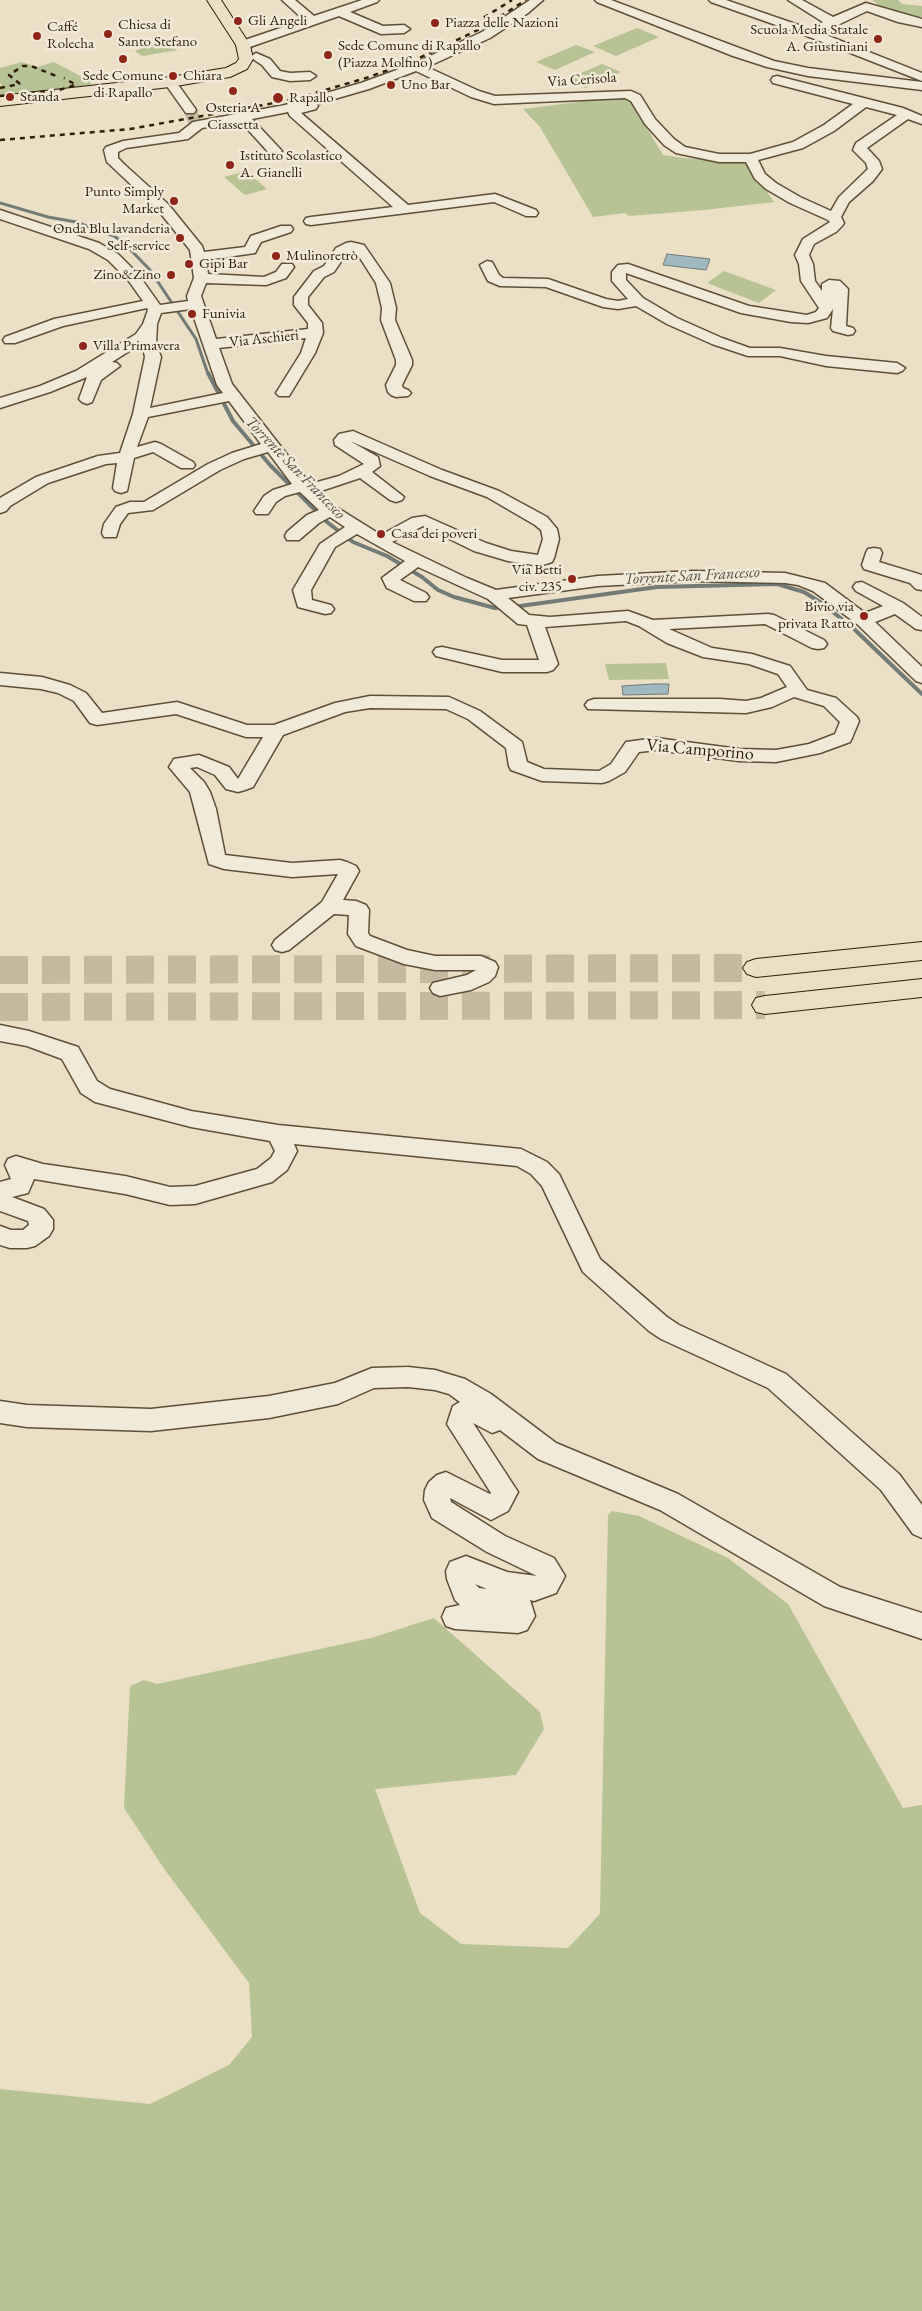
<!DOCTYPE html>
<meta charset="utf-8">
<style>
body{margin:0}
canvas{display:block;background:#ebdfc5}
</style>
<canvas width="922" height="2311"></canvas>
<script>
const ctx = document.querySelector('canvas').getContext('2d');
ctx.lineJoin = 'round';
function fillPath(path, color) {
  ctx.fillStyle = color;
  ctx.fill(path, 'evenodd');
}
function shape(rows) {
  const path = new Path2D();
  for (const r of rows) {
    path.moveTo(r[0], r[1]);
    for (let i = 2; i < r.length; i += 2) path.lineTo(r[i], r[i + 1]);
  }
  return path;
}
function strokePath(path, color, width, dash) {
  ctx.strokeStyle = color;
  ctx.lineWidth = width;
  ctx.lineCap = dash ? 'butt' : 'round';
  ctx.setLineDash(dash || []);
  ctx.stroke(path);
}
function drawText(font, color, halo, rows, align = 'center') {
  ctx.font = font + ' "EB Garamond",serif';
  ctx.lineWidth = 5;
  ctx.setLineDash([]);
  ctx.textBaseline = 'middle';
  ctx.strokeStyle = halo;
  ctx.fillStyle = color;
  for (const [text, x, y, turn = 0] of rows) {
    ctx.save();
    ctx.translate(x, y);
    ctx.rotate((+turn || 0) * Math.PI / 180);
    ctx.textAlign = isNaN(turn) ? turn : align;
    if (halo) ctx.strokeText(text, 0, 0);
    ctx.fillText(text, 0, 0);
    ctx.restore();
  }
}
fillPath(shape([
 [872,0,898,0,902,4,922,6,922,17,891,14],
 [637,28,659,37,616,56,593,46],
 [156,42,178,50,142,56,135,51],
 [576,45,595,52,555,70,536,62],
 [22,62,37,67,54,62,84,78,89,77,92,88,0,98,0,86,2,85,0,83,0,68],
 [602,64,621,72,585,88,565,80],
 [617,97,625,97,630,100,663,155,684,158,745,161,774,202,704,210,629,216,625,213,593,217,540,127,523,109],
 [246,171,267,189,245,195,224,177],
 [724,271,776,290,759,303,707,283],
 [666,663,669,679,609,680,605,664],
 [612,1511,639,1516,728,1558,788,1604,903,1808,922,1805,922,2311,0,2311,0,2089,150,2104,229,2065,252,2037,249,1983,165,1870,124,1808,130,1686,144,1680,157,1684,371,1638,434,1618,540,1712,544,1729,516,1775,375,1789,420,1913,461,1944,568,1948,600,1914,608,1515]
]), '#b7c295');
const water = shape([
 [667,254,710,259,706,270,663,265,667,254],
 [653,684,669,684,668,694,623,695,622,686,653,684]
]);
fillPath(water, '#9fb9c1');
strokePath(water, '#737b77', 1);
strokePath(shape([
 [0,203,48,217,76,222,114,236,124,243,150,270,196,339,208,374]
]), '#737b77', 3);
strokePath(shape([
 [208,373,233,421,270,465,327,522,353,542,387,556,422,577,438,590,454,597,495,608,505,607],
 [513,607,657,587,777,584,804,592,823,604,854,629,922,694]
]), '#737b77', 4);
strokePath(shape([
 [190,110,195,122]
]), '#c6b99f', 13, [13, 7]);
strokePath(shape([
 [0,970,756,968],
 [0,1007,765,1005]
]), '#c6b99f', 28, [28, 14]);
const minor = shape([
 [282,0,295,0,314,16,362,0,379,0,377,2,350,12,383,26,404,25,410,29,404,33,381,34,339,16,247,48,239,48,237,45,239,42,304,20,282,0],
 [530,0,543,0,528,13,490,38,427,67,479,91,495,96,631,91,640,95,655,119,674,139,685,147,719,154,750,154,793,142,824,125,853,104,773,83,771,80,773,77,777,76,903,108,922,116,922,124,908,119,867,148,879,161,882,169,873,181,849,202,841,217,844,223,842,226,836,232,814,244,809,255,813,264,815,281,822,291,822,284,829,280,840,281,848,289,846,326,853,328,855,331,853,334,848,335,833,331,831,328,833,309,827,318,808,323,791,322,741,313,626,273,626,280,643,298,677,318,722,338,750,348,780,348,826,356,897,363,905,368,902,371,897,373,826,366,780,356,748,356,712,344,667,324,636,306,618,309,603,307,546,287,500,286,488,281,480,265,487,261,492,262,499,275,503,278,548,279,606,299,618,301,628,299,612,281,612,272,618,265,628,264,749,306,807,315,816,312,819,308,801,281,799,264,795,255,803,239,830,222,828,220,790,203,766,189,755,179,746,162,719,162,676,153,664,145,645,124,631,101,625,98,494,104,471,97,416,71,369,89,317,104,318,106,316,109,301,113,408,205,495,194,536,210,538,213,536,216,526,216,494,202,311,225,306,224,304,221,306,218,311,217,393,207,290,116,288,112,252,119,282,151,275,155,270,154,240,121,202,128,188,139,126,148,118,152,118,158,125,165,168,204,202,246,204,252,245,247,251,236,281,226,291,226,293,229,291,232,261,242,255,253,206,260,208,274,264,277,276,272,282,264,292,264,294,267,286,278,266,285,206,283,201,296,216,339,308,329,308,323,294,305,294,297,314,271,324,266,336,248,346,243,351,242,364,245,390,283,396,308,395,320,412,360,412,365,402,385,403,388,408,390,411,393,408,396,396,397,391,395,388,392,386,385,396,365,396,360,381,320,382,308,376,283,360,258,353,251,346,254,334,272,324,277,308,297,308,305,322,323,323,333,315,353,289,396,279,396,276,393,301,353,306,338,219,348,232,384,310,484,339,476,364,464,335,445,334,440,339,434,353,431,442,470,499,491,547,517,557,529,559,539,554,558,552,562,540,566,508,561,474,551,423,526,392,542,467,578,496,590,598,576,693,571,785,573,825,583,865,613,883,606,856,591,853,587,856,583,862,582,903,603,922,617,922,630,916,629,895,614,875,622,922,667,922,683,916,681,857,624,813,591,798,585,785,583,693,581,598,586,508,598,529,615,550,617,628,611,653,620,768,614,774,615,824,640,827,644,824,648,818,649,812,648,765,624,669,629,712,648,752,654,790,666,807,690,836,698,857,717,859,721,852,738,850,742,820,753,776,762,739,761,656,750,639,752,625,772,609,781,602,783,542,781,511,770,509,766,506,748,468,719,446,709,370,708,345,712,283,735,253,787,245,790,238,792,226,789,215,775,197,767,190,768,204,782,210,792,216,809,225,855,292,863,340,860,347,862,356,866,359,871,343,900,356,901,366,905,369,910,368,933,370,936,407,950,435,956,481,956,495,962,498,967,495,976,489,982,471,990,440,996,433,993,430,988,433,983,467,975,476,970,435,970,404,964,356,946,348,934,349,915,334,914,289,950,282,952,275,950,272,945,275,940,322,902,338,874,292,877,224,869,209,864,190,792,169,767,174,759,199,755,229,767,238,779,263,737,246,737,176,714,97,725,90,723,74,701,58,693,41,689,0,685,0,673,42,677,70,685,86,693,102,713,177,702,247,725,274,725,335,703,370,696,449,697,480,711,522,742,527,762,544,769,599,771,611,764,626,742,656,738,739,749,776,750,809,744,835,734,840,722,824,706,794,697,772,707,746,713,588,709,585,705,588,701,594,699,720,699,746,701,761,698,787,687,778,674,749,664,703,657,667,643,639,626,626,621,545,627,558,664,553,670,547,672,502,672,436,656,433,652,436,648,442,647,502,660,539,660,527,625,518,624,488,599,418,567,400,580,426,593,429,597,426,601,414,601,387,588,382,578,405,561,357,534,335,547,311,590,312,600,331,605,334,609,331,613,325,614,298,607,293,590,320,544,345,527,330,517,319,523,299,540,287,540,285,536,287,532,307,515,319,510,300,492,285,496,276,502,268,514,256,514,254,511,264,496,273,490,292,484,268,452,244,459,220,470,153,510,128,513,120,524,116,537,104,537,102,533,104,524,116,507,130,502,144,502,208,464,232,453,261,444,229,401,148,417,137,447,155,442,161,444,193,462,195,465,193,468,181,468,153,452,134,458,127,491,121,493,115,491,113,488,117,463,106,464,48,483,10,506,6,511,0,513,0,498,36,477,98,456,120,453,133,414,145,357,142,343,112,362,117,363,120,366,101,380,92,402,87,404,82,402,79,399,87,377,50,392,0,408,0,398,40,386,76,371,136,334,143,324,148,310,147,308,63,326,15,343,5,343,3,340,5,337,54,319,143,301,128,280,108,260,89,249,0,219,0,210,99,243,118,254,138,274,160,305,188,301,187,296,194,278,190,250,158,210,107,162,104,150,106,147,123,141,179,133,193,122,285,105,361,83,413,64,482,32,530,0],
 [866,107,897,115,856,143,853,150,866,163,868,169,839,197,831,211,800,197,776,183,765,174,758,160,803,148,834,131,866,107],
 [191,309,217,385,223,393,150,408,161,357,156,344,157,324,161,313,191,309],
 [350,441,430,476,487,497,535,525,541,530,543,539,538,555,511,551,486,543,425,516,412,518,381,535,325,500,318,492,360,478,390,500,396,502,402,500,404,497,372,472,380,466,378,457,350,441],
 [595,0,611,0,774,61,808,68,922,82,922,90,808,76,767,67,733,56,597,2,595,0],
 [709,0,726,0,810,29,823,22,788,0,802,0,833,17,866,3,922,19,922,27,898,22,867,11,821,33,922,73,922,81,807,36,711,2,709,0],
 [256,53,270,59,280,71,290,73,310,72,316,76,310,80,290,81,272,77,262,65,250,57,256,53],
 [170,78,174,79,194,107,196,110,194,113,186,113,164,82,170,78],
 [874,548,880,549,882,553,879,562,922,575,922,590,916,589,910,583,864,569,862,565,866,553,868,549,874,548],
 [0,1025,29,1031,78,1047,97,1081,110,1089,191,1111,278,1125,521,1149,547,1162,559,1174,600,1259,667,1317,679,1325,786,1374,899,1474,922,1505,922,1538,913,1534,881,1490,768,1388,661,1339,649,1331,583,1272,542,1186,531,1174,517,1166,294,1144,297,1151,287,1170,272,1182,195,1204,170,1205,125,1194,34,1179,28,1193,12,1197,44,1209,53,1220,53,1229,49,1236,35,1246,27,1248,10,1248,0,1245,0,1226,11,1230,23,1230,29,1225,28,1221,0,1211,0,1182,11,1179,5,1165,8,1159,16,1156,43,1164,125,1176,170,1187,195,1186,257,1169,271,1158,275,1151,270,1141,191,1127,95,1102,81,1093,62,1059,27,1046,0,1041,0,1025],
 [408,1367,435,1370,465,1379,491,1394,556,1443,678,1494,840,1587,922,1613,922,1639,824,1606,660,1510,538,1459,500,1430,492,1433,473,1423,518,1492,508,1511,491,1520,450,1498,451,1502,505,1536,554,1558,565,1576,556,1593,534,1601,530,1600,535,1616,527,1630,518,1633,455,1629,446,1626,442,1617,446,1608,460,1605,455,1600,447,1579,446,1571,450,1562,466,1556,507,1572,537,1576,487,1552,432,1518,424,1500,425,1490,429,1482,437,1475,446,1472,490,1494,491,1493,447,1424,453,1406,460,1402,449,1394,435,1390,408,1387,374,1388,338,1404,269,1418,151,1431,27,1427,0,1423,0,1401,27,1405,151,1409,269,1396,335,1383,372,1368,408,1367],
 [475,1584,487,1589,479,1588,475,1584]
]);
const major = shape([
 [207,0,221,0,250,45,253,59,247,69,230,77,170,87,0,106,0,96,170,77,226,68,236,63,239,59,236,45,207,0]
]);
const highway = shape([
 [922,942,922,960,756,977,747,974,743,968,747,962,756,959,922,942],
 [922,979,922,997,765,1014,756,1012,752,1005,756,998,765,996,922,979]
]);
strokePath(minor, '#5f4f37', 3);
strokePath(major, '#301f08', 2);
strokePath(highway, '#301f08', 2);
fillPath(minor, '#f2ead9');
fillPath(major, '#ebdfc5');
fillPath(highway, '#ebdfc5');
strokePath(shape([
 [467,28,512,0],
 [20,84,9,75,23,66,31,66,59,77],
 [0,88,20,84],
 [0,96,59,90,76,85,64,78],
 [0,140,130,129,291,100,366,78,413,61,482,28,526,0]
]), '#301f08', 2.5, [5, 5]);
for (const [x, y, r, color] of [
 [238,21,5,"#8f2418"],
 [435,23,5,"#8f2418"],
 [108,34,5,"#8f2418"],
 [37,36,5,"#8f2418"],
 [878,39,5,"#8f2418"],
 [328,55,5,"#8f2418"],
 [123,59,5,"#8f2418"],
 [173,76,5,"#8f2418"],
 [391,85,5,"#8f2418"],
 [233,91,5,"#8f2418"],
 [10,97,5,"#8f2418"],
 [278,98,6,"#8f2418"],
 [230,165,5,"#8f2418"],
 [174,201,5,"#8f2418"],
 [180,238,5,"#8f2418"],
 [276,256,5,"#8f2418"],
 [189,264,5,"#8f2418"],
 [171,275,5,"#8f2418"],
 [192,314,5,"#8f2418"],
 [83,346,5,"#8f2418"],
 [381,534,5,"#8f2418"],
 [572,579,5,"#8f2418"],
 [864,616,5,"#8f2418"]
]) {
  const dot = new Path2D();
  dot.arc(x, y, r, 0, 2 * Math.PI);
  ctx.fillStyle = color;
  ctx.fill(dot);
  strokePath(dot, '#f2ead9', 2);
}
drawText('15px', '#301f08', '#f2ead9', [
 ["Gli Angeli",248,21],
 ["Piazza delle Nazioni",445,23],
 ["Chiesa di",118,25],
 ["Santo Stefano",118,42],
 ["Caffé",47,27],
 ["Rolecha",47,44],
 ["Scuola Media Statale",868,30,"right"],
 ["A. Giustiniani",868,47,"right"],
 ["Sede Comune di Rapallo",338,46],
 ["(Piazza Molfino)",338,63],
 ["Sede Comune",123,76,"center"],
 ["di Rapallo",123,93,"center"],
 ["Chiara",183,76],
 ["Uno Bar",401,85],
 ["Standa",20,97],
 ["Rapallo",289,98],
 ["Osteria A",233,108,"center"],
 ["Ciassetta",233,125,"center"],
 ["Istituto Scolastico",240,156],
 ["A. Gianelli",240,173],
 ["Punto Simply",164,192,"right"],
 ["Market",164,209,"right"],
 ["Onda Blu lavanderia",170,229,"right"],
 ["Self-service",170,246,"right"],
 ["Mulinoretrò",286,256],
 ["Gipi Bar",199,264],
 ["Zino&Zino",161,275,"right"],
 ["Funivia",202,314],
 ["Villa Primavera",93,346],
 ["Casa dei poveri",391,534],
 ["Via Betti",562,570,"right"],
 ["civ. 235",562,587,"right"],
 ["Bivio via",854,607,"right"],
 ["privata Ratto",854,624,"right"]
], 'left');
drawText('15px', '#301f08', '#f2ead9', [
 ["Via Cerisola",582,80,-4],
 ["Via Aschieri",264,339,-6]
]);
drawText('italic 16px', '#514d40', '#f2ead9', [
 ["Torrente San Francesco",295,468,46],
 ["Torrente San Francesco",692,576,-3]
]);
drawText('18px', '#301f08', '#f2ead9', [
 ["Via Camporino",700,750,5]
]);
</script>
